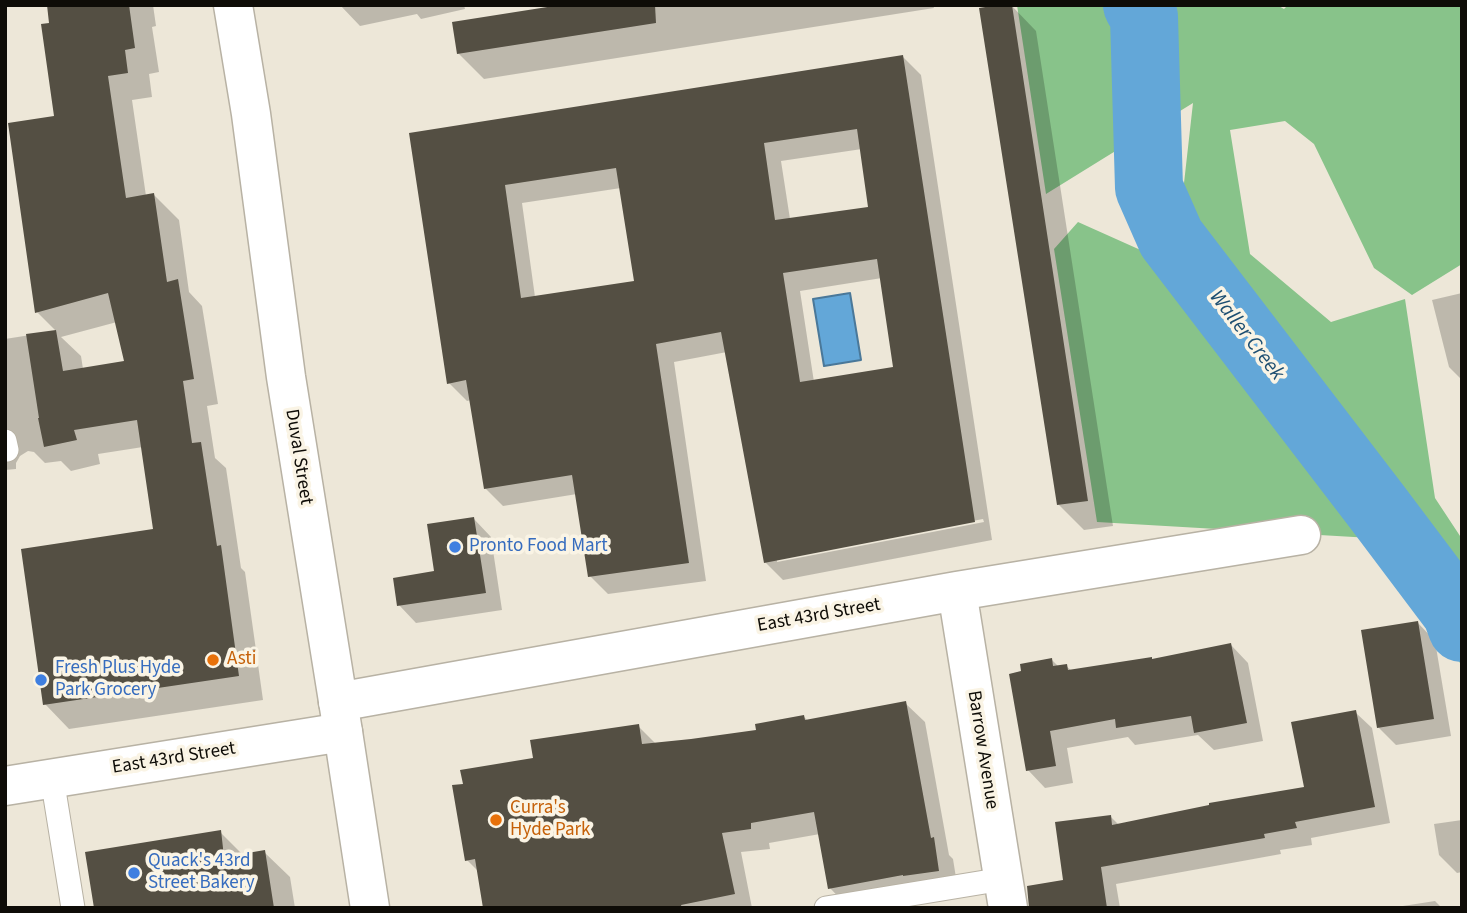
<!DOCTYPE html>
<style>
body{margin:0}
#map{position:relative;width:1467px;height:913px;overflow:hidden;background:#ede7d8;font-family:"Source Sans 3",sans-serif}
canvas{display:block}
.frame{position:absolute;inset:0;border:7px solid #0e0c07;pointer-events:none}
</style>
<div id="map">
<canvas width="1467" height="913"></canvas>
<div class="frame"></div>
</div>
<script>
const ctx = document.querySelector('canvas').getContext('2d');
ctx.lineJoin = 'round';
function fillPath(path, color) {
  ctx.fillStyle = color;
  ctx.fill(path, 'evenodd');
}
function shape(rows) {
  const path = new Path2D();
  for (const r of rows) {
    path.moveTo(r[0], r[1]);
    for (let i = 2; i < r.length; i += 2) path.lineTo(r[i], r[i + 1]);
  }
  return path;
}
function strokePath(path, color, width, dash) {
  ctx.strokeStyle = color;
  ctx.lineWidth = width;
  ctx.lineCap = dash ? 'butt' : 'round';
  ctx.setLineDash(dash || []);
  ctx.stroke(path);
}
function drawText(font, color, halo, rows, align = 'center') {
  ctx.font = font + ' "Source Sans 3",sans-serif';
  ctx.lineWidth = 7;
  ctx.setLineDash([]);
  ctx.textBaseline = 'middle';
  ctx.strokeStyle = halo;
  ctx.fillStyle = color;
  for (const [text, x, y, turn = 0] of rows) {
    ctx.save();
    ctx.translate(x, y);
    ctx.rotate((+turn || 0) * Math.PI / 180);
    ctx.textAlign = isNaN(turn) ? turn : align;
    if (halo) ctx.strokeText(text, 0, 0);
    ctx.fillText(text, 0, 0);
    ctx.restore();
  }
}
fillPath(shape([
 [1017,5,1277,5,1284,9,1288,5,1462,5,1462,264,1412,295,1374,268,1314,144,1285,121,1230,130,1250,254,1331,322,1405,299,1435,498,1462,539,1462,668,1454,649,1371,538,1097,522,1054,249,1078,222,1145,252,1192,246,1183,192,1193,103,1046,194]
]), '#88c38a');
const water = shape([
 [850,293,861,360,824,366,813,299,850,293]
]);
fillPath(water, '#63a7d8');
strokePath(water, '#4a7899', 2);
fillPath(shape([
 [48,5,153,5,156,26,152,27,159,72,149,74,152,97,132,100,146,196,154,195,179,220,189,292,202,306,218,404,207,406,215,458,226,468,241,568,245,572,263,700,69,729,45,704,155,531,143,447,98,454,100,464,71,471,61,461,45,463,34,452,28,451,20,456,16,463,16,469,5,470,5,339,56,331,37,312,56,118],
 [117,322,127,363,83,369,81,356,61,337],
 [340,5,464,5,465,9,421,19,417,14,360,26],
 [571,5,933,5,934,8,484,79,458,53],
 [1011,5,1036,31,1113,526,1084,530,1058,504],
 [903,57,921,75,992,540,783,580,765,562,727,352,674,362,706,581,608,594,590,576,577,494,503,506,485,488,471,400,467,401,449,383,411,135],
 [862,149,870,208,790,219,781,161],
 [621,188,636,282,535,297,522,203],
 [882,278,895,368,814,382,800,291],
 [983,519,984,522,777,562,777,559],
 [1462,293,1462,380,1449,367,1432,300],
 [474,519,491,537,502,610,416,623,399,605,436,573],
 [1418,623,1435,641,1451,736,1396,745,1378,727],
 [1231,645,1248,663,1263,741,1214,750,1198,735,1135,745,1128,737,1067,748,1073,783,1045,788,1028,770,1052,660,1059,667,1066,666,1072,671,1153,661],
 [905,703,925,722,949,855,953,859,958,890,849,908,830,888,820,834,769,843,770,849,741,852,752,908,485,908,479,872,467,860,465,785,535,760,638,726,657,745,758,732,804,717,808,721],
 [1355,712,1372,728,1390,823,1311,838,1312,845,1280,850,1281,854,1116,884,1120,908,1053,908,1065,882,1110,816,1119,825,1306,788],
 [1462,820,1462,872,1457,873,1439,855,1434,824],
 [220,832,243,855,264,852,290,877,295,908,96,908],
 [1435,901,1442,908,1390,908]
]), '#0003');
strokePath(shape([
 [1137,5,1144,17,1149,188,1171,238,1377,507,1456,612,1462,628]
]), '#63a7d8', 68);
fillPath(shape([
 [47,5,129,5,135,48,125,50,128,73,108,76,126,198,154,193,167,282,178,279,194,379,183,381,192,443,201,442,217,546,221,545,239,676,43,705,21,549,153,529,137,420,74,430,77,440,44,447,38,418,39,418,26,334,56,330,63,371,124,361,108,293,35,313,8,123,54,116,41,24,49,23],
 [560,5,655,5,656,23,457,54,452,22],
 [998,5,1012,5,1088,501,1057,505,979,8],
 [903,55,975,522,764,563,721,332,656,344,689,563,588,577,572,475,484,489,466,380,447,384,409,133],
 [857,129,868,207,775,220,764,143],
 [616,168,634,281,521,298,505,185],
 [877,259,893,367,800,382,783,273],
 [474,517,486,593,397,606,393,578,434,571,427,524],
 [1418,621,1434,719,1377,728,1361,630],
 [1231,643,1247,723,1194,733,1191,716,1116,728,1115,719,1050,731,1056,766,1026,771,1009,674,1021,671,1020,664,1052,658,1053,666,1067,664,1068,670,1152,657,1152,659],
 [906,701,931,838,934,837,939,871,903,876,903,875,828,889,814,812,751,823,751,829,722,833,735,894,681,905,682,908,483,908,475,859,465,861,452,785,463,784,460,770,533,758,530,740,639,724,642,744,691,739,756,730,755,724,804,715,805,720],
 [1356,710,1375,807,1295,822,1297,828,1264,834,1265,838,1101,867,1107,908,1029,908,1027,886,1063,880,1055,822,1111,815,1112,825,1209,805,1209,803,1304,787,1291,722],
 [221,830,224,857,265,850,274,908,94,908,85,852]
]), '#544f43');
const service = shape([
 [5,441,7,450],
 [52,778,73,908],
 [826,908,1003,879]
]);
const minor = shape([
 [957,591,1008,908],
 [338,702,957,591,1301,535],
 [5,786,343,732]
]);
const tertiary = shape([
 [233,5,251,114,286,377,343,732,370,908]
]);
strokePath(service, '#b8b2a4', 25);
strokePath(minor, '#b8b2a4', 41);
strokePath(tertiary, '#b8b2a4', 41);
strokePath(service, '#fff', 23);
strokePath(minor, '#fff', 38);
strokePath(tertiary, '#fff', 38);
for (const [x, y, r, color] of [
 [455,547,7,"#3f7fe0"],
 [213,660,7,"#e8710a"],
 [41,680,7,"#3f7fe0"],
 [496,820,7,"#e8710a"],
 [134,873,7,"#3f7fe0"]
]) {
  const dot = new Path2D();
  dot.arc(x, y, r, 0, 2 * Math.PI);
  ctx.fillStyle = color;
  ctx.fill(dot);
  strokePath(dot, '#faf4e5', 2.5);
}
drawText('19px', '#0e0c07', '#faf4e5', [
 ["Duval Street",298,457,81],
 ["East 43rd Street",819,616,-10],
 ["Barrow Avenue",982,750,81],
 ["East 43rd Street",174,759,-9]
]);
drawText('19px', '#366cbe', '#faf4e5', [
 ["Pronto Food Mart",469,547],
 ["Fresh Plus Hyde",55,669],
 ["Park Grocery",55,691],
 ["Quack's 43rd",148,862],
 ["Street Bakery",148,884]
], 'left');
drawText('19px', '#c56008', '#faf4e5', [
 ["Asti",227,660],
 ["Curra's",510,809],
 ["Hyde Park",510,831]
], 'left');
drawText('italic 21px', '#1c4e71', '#faf4e5', [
 ["Waller Creek",1246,336,52]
]);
</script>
